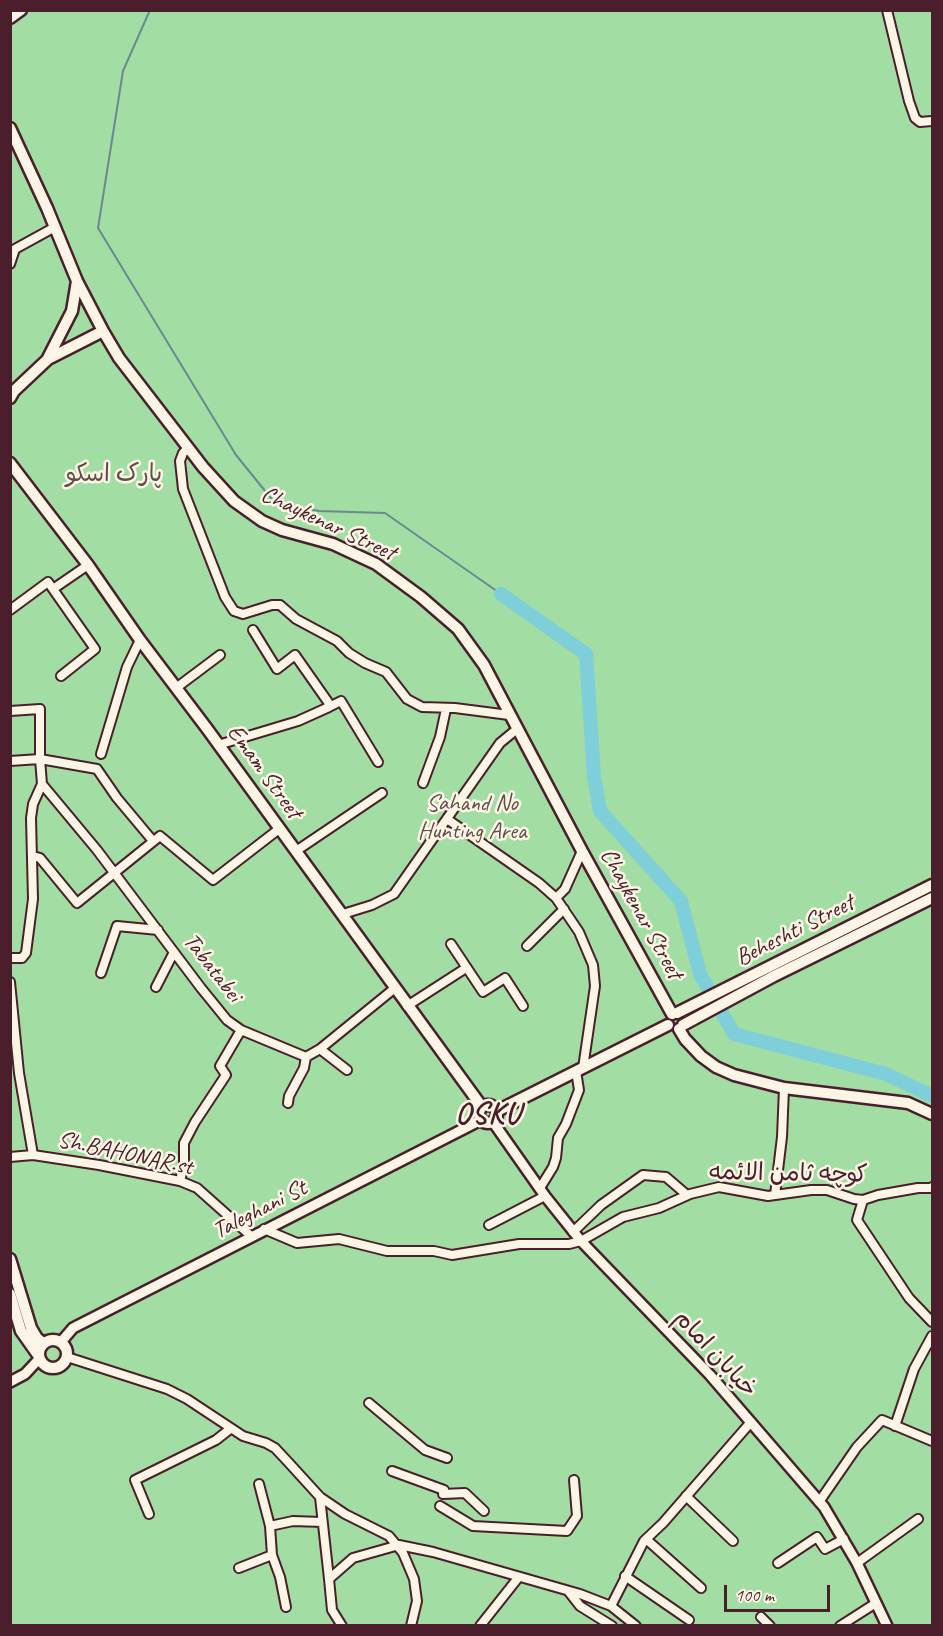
<!DOCTYPE html>
<meta charset="utf-8">
<style>
body{margin:0}
#map{position:relative;width:943px;height:1636px;overflow:hidden;background:#fcf5e5;font-family:Caveat,sans-serif}
canvas{display:block}
.frame{position:absolute;inset:0;border:12px solid #4a1f2b;pointer-events:none}
.scale{position:absolute;left:724px;top:1585px;width:106px;height:27px;box-sizing:border-box;border:3px solid #4a1f2b;border-top:0;padding-left:8px;font-size:18px;line-height:21px;white-space:nowrap;color:#4a1f2b;-webkit-text-stroke:4px #fcf5e5;paint-order:stroke}
</style>
<div id="map">
<canvas width="943" height="1636"></canvas>
<div class="frame"></div>
<div class="scale">100 m</div>
</div>
<script>
const ctx = document.querySelector('canvas').getContext('2d');
ctx.lineJoin = 'round';
function fillPath(path, color) {
  ctx.fillStyle = color;
  ctx.fill(path, 'evenodd');
}
function shape(rows) {
  const path = new Path2D();
  for (const r of rows) {
    if (r.length === 3) {
      path.moveTo(r[0] + r[2], r[1]);
      path.arc(r[0], r[1], r[2], 0, 2 * Math.PI);
      continue;
    }
    path.moveTo(r[0], r[1]);
    for (let i = 2; i < r.length; i += 2) path.lineTo(r[i], r[i + 1]);
  }
  return path;
}
function strokePath(path, color, width, dash) {
  ctx.strokeStyle = color;
  ctx.lineWidth = width;
  ctx.lineCap = dash ? 'butt' : 'round';
  ctx.setLineDash(dash || []);
  ctx.stroke(path);
}
function drawText(font, color, halo, rows, align = 'center') {
  ctx.font = font + ' Caveat,"Playpen Sans Arabic",sans-serif';
  ctx.lineWidth = 5;
  ctx.setLineDash([]);
  ctx.textBaseline = 'middle';
  ctx.strokeStyle = halo;
  ctx.fillStyle = color;
  for (const [text, x, y, turn = 0] of rows) {
    ctx.save();
    ctx.translate(x, y);
    ctx.rotate((+turn || 0) * Math.PI / 180);
    ctx.textAlign = isNaN(turn) ? turn : align;
    if (halo) ctx.strokeText(text, 0, 0);
    ctx.fillText(text, 0, 0);
    ctx.restore();
  }
}
fillPath(shape([
 [11,11,932,11,932,1625,11,1626]
]), '#a2dda3');
strokePath(shape([
 [150,10,123,71,98,228,236,455,274,502,319,511,385,513,501,594]
]), '#698993', 2);
strokePath(shape([
 [501,594,586,654,594,777,600,811,681,901,700,974,734,1034,886,1074,932,1096]
]), '#7ecfd9', 14);
const minor = shape([
 [887,10,909,101,915,118,920,122,932,121],
 [10,264,15,249,55,227],
 [188,448,183,453,180,461,183,489,225,597,234,611,243,614,272,605,280,605,296,619,337,641,349,653,365,663,386,672,407,699,422,707,455,708,509,715],
 [53,589,88,565],
 [10,610,48,582,95,649,61,676],
 [176,688,220,655],
 [329,707,341,701,378,762],
 [10,711,40,709,40,759,42,784,33,804,31,818,33,899,26,953,22,958,10,958],
 [218,745,298,721,329,707,328,702,295,655,277,669,253,630],
 [101,754,127,667,140,640],
 [10,761,40,759,97,769,117,798,153,841],
 [423,783,440,737,446,709],
 [42,784,97,850,201,988,227,1020,241,1030,306,1057,320,1049,395,988],
 [447,819,539,883,556,898,579,932,593,965,595,986,583,1068],
 [296,851,382,793],
 [33,856,40,858,77,903,160,836,213,880,279,829],
 [556,898,565,889,582,851],
 [343,914,372,905,394,894,500,743,517,729],
 [451,944,483,992,505,978,523,1006],
 [527,946,564,909],
 [101,973,117,926,158,930],
 [10,982,19,1073,33,1155],
 [156,987,174,952],
 [407,1006,466,968],
 [320,1049,347,1070],
 [288,1103,289,1096,304,1068,306,1057],
 [10,1157,33,1155,99,1165,180,1181,197,1188,251,1236],
 [180,1181,184,1164,184,1143,195,1122,226,1075,220,1066,241,1030],
 [540,1188,553,1167,556,1158,558,1138,566,1124,579,1090,576,1071],
 [775,1195,782,1137,784,1088],
 [863,1200,857,1220,909,1298,932,1322],
 [489,1225,545,1196],
 [264,1229,297,1243,339,1239,387,1251,434,1251,452,1255,519,1244,569,1244,581,1241,623,1217,659,1208,690,1194,719,1187,768,1196,811,1190,827,1190,854,1199,863,1200,878,1195,918,1188,930,1188,932,1187],
 [573,1232,601,1205,643,1175,666,1177,687,1195],
 [67,1357,167,1389,187,1399,243,1436,266,1443,275,1448,289,1463,320,1497,345,1514,389,1536,403,1553,414,1579,417,1601,411,1626],
 [369,1403,425,1450,447,1458],
 [895,1426,914,1369,932,1336],
 [392,1471,444,1490],
 [259,1484,270,1526],
 [443,1494,465,1493,484,1511],
 [686,1496,733,1541],
 [320,1497,329,1579],
 [819,1502,857,1447,882,1420,932,1441],
 [440,1506,473,1526,567,1531,577,1516,574,1480],
 [149,1514,135,1480,216,1440,230,1429],
 [646,1539,701,1588],
 [272,1555,280,1577,286,1607],
 [778,1563,817,1537,825,1549,844,1539],
 [857,1563,918,1519],
 [239,1568,272,1555,270,1526,293,1521,322,1522],
 [625,1576,689,1620],
 [569,1592,580,1606,612,1626],
 [611,1606,644,1541,663,1523,751,1422],
 [761,1617,770,1626],
 [342,1626,332,1610,329,1579,353,1558,399,1545,433,1552,580,1594,611,1606,636,1626],
 [480,1626,518,1578],
 [840,1626,876,1603]
]);
const tertiary = shape([
 [493,1122,545,1196,581,1241,710,1375,824,1507,857,1563,887,1626],
 [61,1342,73,1328,481,1120],
 [10,1382,25,1374,39,1359]
]);
const secondary = shape([
 [10,18,21,10],
 [10,128,47,208,77,281,103,331,119,358,203,467,234,501,262,521,282,530,333,544,376,564,421,597,458,629,484,665,582,851,672,1014],
 [48,358,72,311,77,281],
 [10,398,14,391,48,359,103,331],
 [10,463,88,565,140,640,208,730,482,1107],
 [677,1013,932,885],
 [683,1025,774,976,932,898],
 [679,1029,685,1039,701,1056,716,1067,734,1075,784,1088,908,1103,932,1114],
 [488,1114,9],
 [497,1111,668,1025],
 [10,1259,31,1328,37,1338,43,1343],
 [10,1294,21,1331,38,1355],
 [53,1354,14]
]);
strokePath(minor, '#4a1f2b', 12);
strokePath(tertiary, '#4a1f2b', 14);
strokePath(secondary, '#4a1f2b', 15);
strokePath(minor, '#fcf5e5', 8);
strokePath(tertiary, '#fcf5e5', 9);
strokePath(secondary, '#fcf5e5', 10);
drawText('24px', '#604e49', '#fcf5e5', [
 ["پارک اسکو",114,475],
 ["Sahand No",472,804],
 ["Hunting Area",472,832]
]);
drawText('24px', '#4a1f2b', '#fcf5e5', [
 ["Chaykenar Street",328,524,25],
 ["Emam Street",264,772,54],
 ["Chaykenar Street",641,914,61],
 ["Beheshti Street",795,931,-27],
 ["Tabatabei",212,968,52],
 ["Sh.BAHONAR.st",125,1154,12],
 ["کوچه ثامن الائمه",788,1174,1],
 ["Taleghani St",260,1210,-27],
 ["خیابان امام",715,1354,47]
]);
ctx.letterSpacing = '1.5px';
drawText('bold 30px', '#4a1f2b', '#fcf5e5', [
 ["OSKU",488,1115]
]);
ctx.letterSpacing = '0px';
</script>
